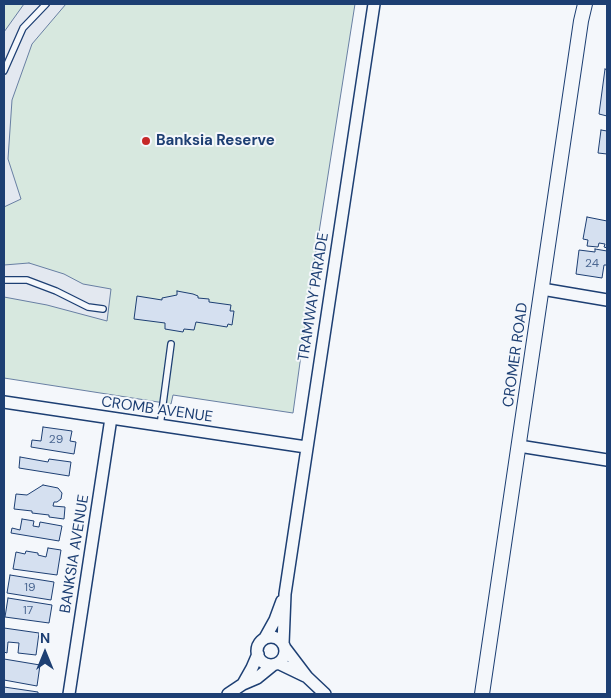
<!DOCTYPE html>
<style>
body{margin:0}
#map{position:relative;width:611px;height:698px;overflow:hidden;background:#f4f7fb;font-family:"DM Sans",sans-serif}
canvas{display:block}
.frame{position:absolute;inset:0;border:5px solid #1d3f73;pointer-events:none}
.north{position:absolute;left:20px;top:628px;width:50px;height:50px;-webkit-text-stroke:4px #f4f7fb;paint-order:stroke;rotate:0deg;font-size:14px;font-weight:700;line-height:20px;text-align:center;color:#1d3f73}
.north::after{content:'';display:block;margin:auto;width:18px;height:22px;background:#1d3f73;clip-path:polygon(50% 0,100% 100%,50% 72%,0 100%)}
</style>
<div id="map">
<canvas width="611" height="698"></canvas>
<div class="frame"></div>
<div class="north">N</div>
</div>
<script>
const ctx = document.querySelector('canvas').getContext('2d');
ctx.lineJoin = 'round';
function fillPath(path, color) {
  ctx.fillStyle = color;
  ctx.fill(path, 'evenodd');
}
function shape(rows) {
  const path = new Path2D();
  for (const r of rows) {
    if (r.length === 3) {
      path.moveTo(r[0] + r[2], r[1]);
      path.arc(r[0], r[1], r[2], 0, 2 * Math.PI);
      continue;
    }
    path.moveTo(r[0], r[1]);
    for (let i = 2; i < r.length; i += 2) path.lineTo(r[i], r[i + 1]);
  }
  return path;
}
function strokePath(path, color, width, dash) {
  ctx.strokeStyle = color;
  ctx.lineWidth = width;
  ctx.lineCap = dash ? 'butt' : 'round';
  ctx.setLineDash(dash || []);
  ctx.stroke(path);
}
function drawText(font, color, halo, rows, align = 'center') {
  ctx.font = font + ' "DM Sans",sans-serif';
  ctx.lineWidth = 4;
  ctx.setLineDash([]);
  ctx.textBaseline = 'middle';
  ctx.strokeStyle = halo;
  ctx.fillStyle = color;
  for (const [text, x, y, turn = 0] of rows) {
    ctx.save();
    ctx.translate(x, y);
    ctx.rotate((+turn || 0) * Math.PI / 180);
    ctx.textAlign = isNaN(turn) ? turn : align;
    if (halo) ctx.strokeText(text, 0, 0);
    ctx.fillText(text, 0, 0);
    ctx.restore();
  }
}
const green = shape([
 [4,4,355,4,311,283,293,413,173,395,171,404,4,378,4,4]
]);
fillPath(green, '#d7e8df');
strokePath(green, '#687fa3', 1);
const parking = shape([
 [24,4,66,4,32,44,12,100,8,159,21,199,4,207,4,32,24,4],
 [29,263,64,274,83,284,111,289,107,321,47,305,4,297,4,265,29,263]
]);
fillPath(parking, '#e3e8f0');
strokePath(parking, '#687fa3', 1);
const building = shape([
 [605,69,607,70,607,116,599,114,605,69],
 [601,130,607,131,607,154,598,153,601,130],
 [587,217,607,221,607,248,604,247,605,244,599,243,598,247,587,246,588,240,583,239,587,217],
 [595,249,607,251,607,265,604,265,602,278,576,274,579,250,595,252,595,249],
 [177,291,193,294,198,296,198,298,209,299,209,302,231,305,230,311,234,311,232,325,228,324,227,327,196,322,194,330,184,329,183,332,165,329,165,323,134,319,137,296,162,300,162,298,177,295,177,291],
 [43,427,72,431,70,441,76,442,74,454,31,447,32,440,41,441,43,427],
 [20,457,48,462,49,459,71,462,69,476,19,468,20,457],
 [43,485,58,488,62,493,61,499,57,502,54,502,53,506,65,507,64,519,49,517,49,515,32,513,32,511,14,509,16,494,27,495,43,485],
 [22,519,34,521,33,526,39,527,40,522,62,526,59,541,11,533,12,528,20,530,22,519],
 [48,548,61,550,57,575,13,569,16,552,25,554,26,551,38,553,38,555,46,557,48,548],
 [10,575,54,582,51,600,7,593,10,575],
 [8,598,52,605,49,623,5,617,8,598],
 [4,628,39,633,36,655,18,653,19,643,8,642,7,653,4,652,4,628],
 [4,659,40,665,37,686,4,680,4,659],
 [4,687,38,692,38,694,4,694,4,687]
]);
fillPath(building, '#d5e0f0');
strokePath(building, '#1d3f73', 1);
const service = shape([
 [4,71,23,28,46,4],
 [4,280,27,280,56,291,88,307,103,309],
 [160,426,171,344]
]);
const minor = shape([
 [542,289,607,300],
 [4,402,306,447],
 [519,446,607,460],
 [271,651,14],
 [265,638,275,620,282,601],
 [283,644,285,594,374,4],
 [285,648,307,677,325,694],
 [278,663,305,676],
 [243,684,252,668,258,654],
 [69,694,111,418],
 [228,694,243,684,257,678,273,665]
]);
const tertiary = shape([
 [482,694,581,21,585,4]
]);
strokePath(service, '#1d3f73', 8);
strokePath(minor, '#1d3f73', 14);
strokePath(tertiary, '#1d3f73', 16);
strokePath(service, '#f4f7fb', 5.5);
strokePath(minor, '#f4f7fb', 11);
strokePath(tertiary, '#f4f7fb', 14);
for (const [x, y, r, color] of [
 [146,141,5,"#c62828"]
]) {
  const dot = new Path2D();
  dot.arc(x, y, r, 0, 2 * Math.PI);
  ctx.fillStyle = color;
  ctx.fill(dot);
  strokePath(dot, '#f4f7fb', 2);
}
drawText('12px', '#4b6792', null, [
 ["24",592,264],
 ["29",56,440],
 ["19",30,588],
 ["17",28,611]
]);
drawText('bold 15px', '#1d3f73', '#f4f7fb', [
 ["Banksia Reserve",156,141]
], 'left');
drawText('15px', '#1d3f73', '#f4f7fb', [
 ["TRAMWAY PARADE",314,297,-81],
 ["CROMER ROAD",516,355,-82],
 ["CROMB AVENUE",157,410,8],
 ["BANKSIA AVENUE",75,554,-81]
]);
</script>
